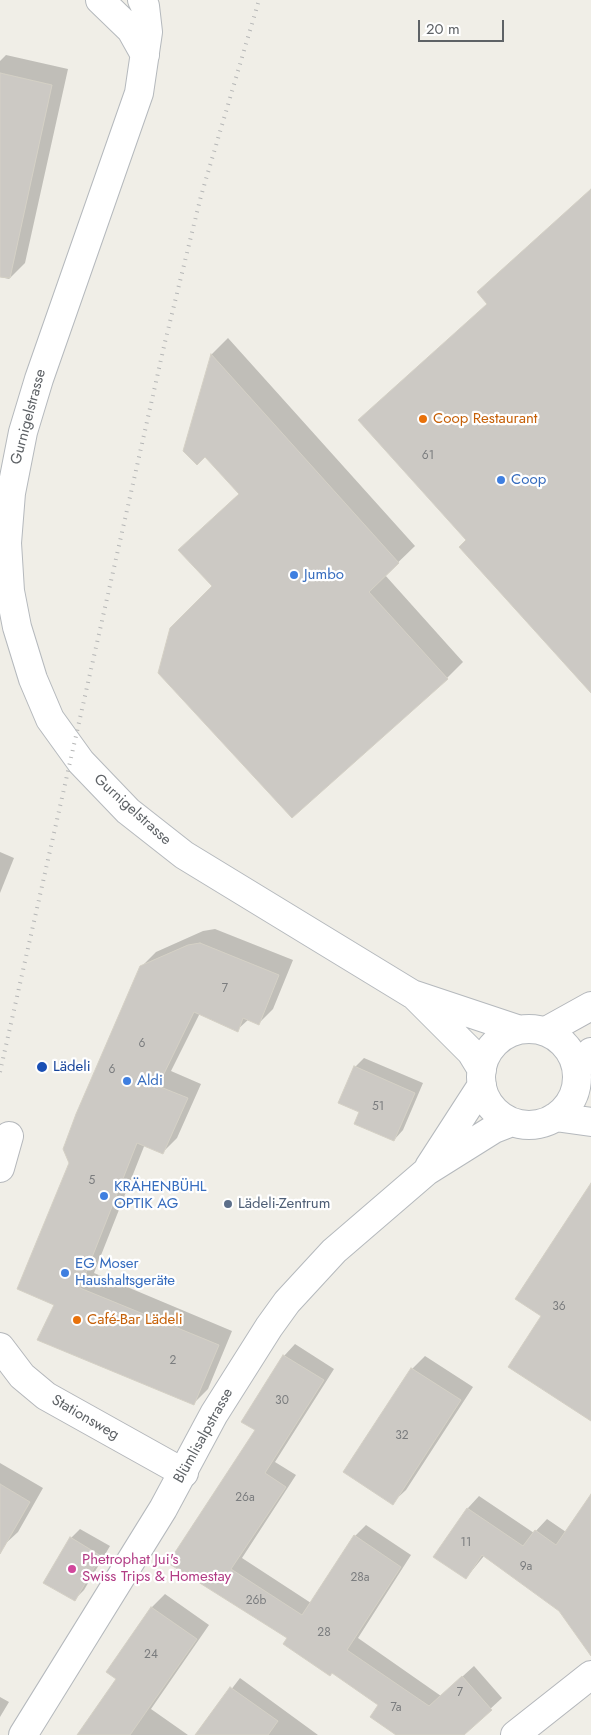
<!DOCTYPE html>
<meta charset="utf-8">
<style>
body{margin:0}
#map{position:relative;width:591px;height:1735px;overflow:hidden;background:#f0eee7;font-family:Jost,sans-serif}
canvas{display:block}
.scale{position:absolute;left:418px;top:20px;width:86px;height:22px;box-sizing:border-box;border:2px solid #5e6266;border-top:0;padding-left:6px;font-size:15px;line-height:18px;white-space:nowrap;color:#5e6266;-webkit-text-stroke:4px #fff;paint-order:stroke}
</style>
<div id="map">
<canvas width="591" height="1735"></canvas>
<div class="scale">20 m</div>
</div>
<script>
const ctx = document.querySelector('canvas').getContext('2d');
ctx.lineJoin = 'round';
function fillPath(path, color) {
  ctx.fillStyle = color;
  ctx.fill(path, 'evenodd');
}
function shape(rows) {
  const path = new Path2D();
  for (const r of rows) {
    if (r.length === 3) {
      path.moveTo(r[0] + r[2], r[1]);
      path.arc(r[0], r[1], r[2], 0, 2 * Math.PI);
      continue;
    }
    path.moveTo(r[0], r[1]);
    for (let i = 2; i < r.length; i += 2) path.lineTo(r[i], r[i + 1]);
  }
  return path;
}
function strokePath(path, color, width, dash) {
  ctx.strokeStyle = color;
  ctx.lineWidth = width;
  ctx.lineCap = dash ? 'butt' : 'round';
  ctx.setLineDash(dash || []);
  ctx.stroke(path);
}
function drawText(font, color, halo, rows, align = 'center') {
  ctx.font = font + ' Jost,sans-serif';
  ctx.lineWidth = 4.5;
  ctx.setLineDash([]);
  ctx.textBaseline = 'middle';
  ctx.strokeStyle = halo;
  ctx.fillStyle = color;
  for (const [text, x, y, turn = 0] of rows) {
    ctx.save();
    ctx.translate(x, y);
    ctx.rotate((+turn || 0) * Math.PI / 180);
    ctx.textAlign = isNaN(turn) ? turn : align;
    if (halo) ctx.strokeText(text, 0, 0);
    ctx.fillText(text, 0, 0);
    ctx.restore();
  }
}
fillPath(shape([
 [6,55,68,69,25,263,9,279,0,277,0,61],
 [228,338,415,546,385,575,463,662,447,678,214,586,180,550,240,493,205,455,185,451,212,354],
 [0,852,14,858,0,893],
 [215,929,293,960,273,1009,259,1023,249,1019,237,1030,200,1013,171,1071,201,1084,177,1138,163,1152,145,1144,94,1273,232,1331,208,1389,194,1403,56,1305,71,1163,141,967,156,952,203,931],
 [364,1058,423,1083,403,1130,394,1140,360,1111,355,1067],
 [295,1344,334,1369,275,1462,296,1475,242,1558,311,1603,355,1536,366,1525,411,1555,358,1638,441,1696,474,1666,502,1698,462,1735,416,1735,380,1705,289,1637,169,1563,257,1430,243,1421,284,1356],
 [425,1356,473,1387,406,1490,392,1503,412,1369],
 [0,1463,43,1488,18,1532,4,1545,0,1543],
 [479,1496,534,1533,547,1519,566,1532,591,1500,591,1653,560,1610,484,1556,466,1578,435,1557,468,1508],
 [80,1529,110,1546,84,1590,74,1600,71,1538],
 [165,1594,209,1625,151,1709,188,1735,78,1735,118,1679,107,1672,152,1607],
 [240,1678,318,1735,209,1735,201,1729],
 [0,1697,9,1702,0,1717]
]), '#0003');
const building = shape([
 [0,73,52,85,10,278,0,277,0,73],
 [591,189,591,693,459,547,466,540,358,420,487,304,477,292,591,189],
 [211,354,399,563,369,592,448,679,292,818,158,673,170,628,212,586,178,550,239,494,205,457,197,465,183,451,211,354],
 [200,943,279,975,259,1025,243,1018,238,1032,194,1012,158,1086,188,1098,163,1154,137,1143,80,1288,219,1345,194,1405,37,1340,54,1305,17,1289,69,1163,63,1149,76,1114,140,966,188,945,200,943],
 [354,1066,415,1093,394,1141,354,1124,359,1112,338,1103,354,1066],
 [591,1183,591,1421,508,1367,541,1316,515,1299,591,1183],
 [283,1355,324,1380,265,1473,286,1487,231,1569,302,1615,354,1535,401,1567,347,1650,429,1706,462,1676,492,1710,464,1735,396,1735,370,1717,378,1705,332,1673,330,1676,283,1644,287,1638,168,1563,255,1430,241,1422,283,1355],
 [411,1368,461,1400,393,1505,343,1472,411,1368],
 [0,1484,30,1502,0,1554,0,1484],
 [591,1494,591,1656,559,1611,482,1555,466,1579,433,1557,467,1508,523,1546,535,1530,556,1545,591,1494],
 [70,1537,101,1556,75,1601,43,1583,70,1537],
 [151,1607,197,1639,130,1735,77,1735,116,1679,106,1672,151,1607],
 [230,1687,278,1721,268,1735,195,1735,230,1687]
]);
fillPath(building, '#ccc9c4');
strokePath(building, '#d4d0c5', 1);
const street = shape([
 [546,1031,591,1006],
 [578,1067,591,1052],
 [0,1168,9,1136],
 [0,1347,22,1376,46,1396,184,1473],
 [515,1735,591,1675]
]);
const secondary = shape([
 [100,0,131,30,145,55],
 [142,0,145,6,148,32,139,93,39,379,23,432,11,493,7,543,10,591,17,627,33,679,50,719,81,762,128,811,184,855,412,994,517,1029],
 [415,996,471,1052,482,1070],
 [529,1077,48],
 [555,1117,591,1122],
 [429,1167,482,1085],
 [23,1735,163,1509,214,1414,269,1327,287,1302,334,1251,427,1171,494,1129,512,1122]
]);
strokePath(street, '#b4b7bb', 30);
strokePath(secondary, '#b5b9bd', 30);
strokePath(street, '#fff', 28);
strokePath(secondary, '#fff', 28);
strokePath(shape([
 [0,1072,165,342,201,196,259,0]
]), '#b5b6b6', 4, [1, 6]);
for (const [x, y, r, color] of [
 [423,419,5,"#e8710a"],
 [501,480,5,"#3f7fe0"],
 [294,575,5,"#3f7fe0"],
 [42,1067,6,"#1a4fb4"],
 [127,1081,5,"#3f7fe0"],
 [104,1196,5,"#3f7fe0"],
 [228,1204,5,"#5c6f8a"],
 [65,1273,5,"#3f7fe0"],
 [77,1320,5,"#e8710a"],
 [72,1569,5,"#d1479c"]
]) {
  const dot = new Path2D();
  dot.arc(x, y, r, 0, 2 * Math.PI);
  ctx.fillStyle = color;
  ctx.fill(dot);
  strokePath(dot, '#fff', 2);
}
drawText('12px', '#7a7c7e', null, [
 ["61",428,456],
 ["7",225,989],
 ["6",142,1044],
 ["6",112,1070],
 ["51",378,1107],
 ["5",92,1181],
 ["36",559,1307],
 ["2",173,1361],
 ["30",282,1401],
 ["32",402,1436],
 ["26a",245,1498],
 ["11",466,1543],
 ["9a",526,1567],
 ["28a",360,1578],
 ["26b",256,1601],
 ["28",324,1633],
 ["24",151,1655],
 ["7",460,1693],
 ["7a",396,1708]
]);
drawText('15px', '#5e6266', '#fff', [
 ["Gurnigelstrasse",29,417,-75],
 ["Gurnigelstrasse",132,810,42],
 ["Stationsweg",85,1418,30],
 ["Blümlisalpstrasse",204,1436,-61]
]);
drawText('15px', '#c56008', '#fff', [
 ["Coop Restaurant",433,419],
 ["Café-Bar Lädeli",87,1320]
], 'left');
drawText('15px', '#366cbe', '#fff', [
 ["Coop",511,480],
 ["Jumbo",304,575],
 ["Aldi",137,1081],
 ["KRÄHENBÜHL",114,1187],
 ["OPTIK AG",114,1204],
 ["EG Moser",75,1264],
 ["Haushaltsgeräte",75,1281]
], 'left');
drawText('15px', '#164399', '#fff', [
 ["Lädeli",53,1067]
], 'left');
drawText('15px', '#4e5e75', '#fff', [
 ["Lädeli-Zentrum",238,1204]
], 'left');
drawText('15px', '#b23c85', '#fff', [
 ["Phetrophat Jui's",82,1560],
 ["Swiss Trips & Homestay",82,1577]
], 'left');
</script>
